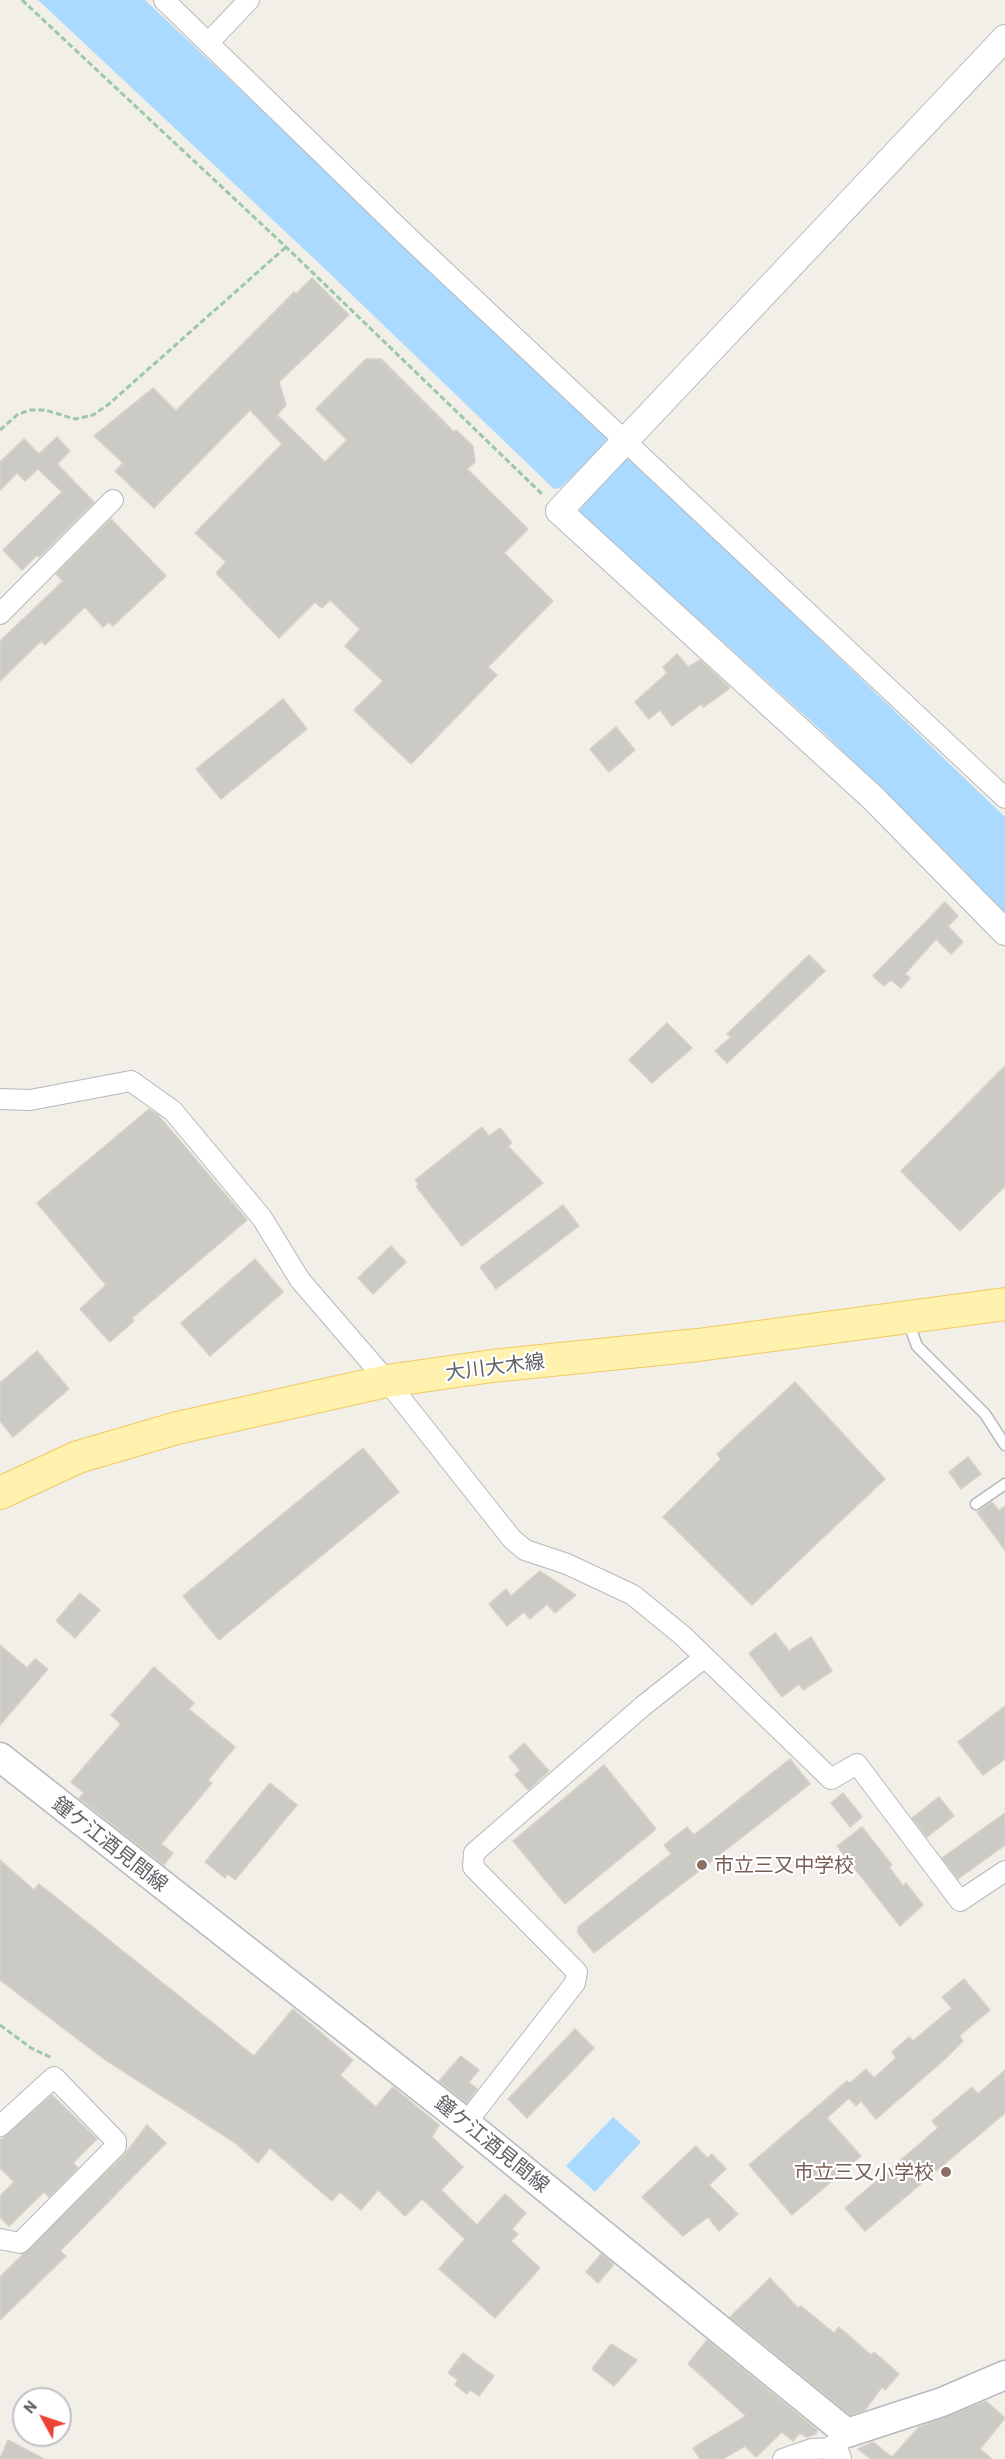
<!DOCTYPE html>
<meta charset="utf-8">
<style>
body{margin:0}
#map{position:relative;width:1005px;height:2459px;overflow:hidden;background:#f1efe8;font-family:Barlow,sans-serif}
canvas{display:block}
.north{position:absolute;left:12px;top:2387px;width:60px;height:60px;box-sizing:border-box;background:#fff;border:2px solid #bfc1c3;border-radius:50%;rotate:310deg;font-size:16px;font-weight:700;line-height:24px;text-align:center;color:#5f6368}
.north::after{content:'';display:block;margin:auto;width:21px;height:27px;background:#ea4335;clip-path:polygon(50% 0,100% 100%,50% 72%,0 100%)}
</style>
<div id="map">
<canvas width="1005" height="2459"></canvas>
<div class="north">N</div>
</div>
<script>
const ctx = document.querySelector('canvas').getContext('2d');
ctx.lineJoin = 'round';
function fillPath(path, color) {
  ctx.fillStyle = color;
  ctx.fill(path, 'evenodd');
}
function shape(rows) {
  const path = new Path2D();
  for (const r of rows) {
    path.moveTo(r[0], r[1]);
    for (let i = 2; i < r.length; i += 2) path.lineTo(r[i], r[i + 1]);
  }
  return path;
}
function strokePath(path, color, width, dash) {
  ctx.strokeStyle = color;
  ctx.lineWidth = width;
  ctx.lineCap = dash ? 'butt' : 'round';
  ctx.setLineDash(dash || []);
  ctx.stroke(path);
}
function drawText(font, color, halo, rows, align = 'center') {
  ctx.font = font + ' Barlow,"Noto Sans JP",sans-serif';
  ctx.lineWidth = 4.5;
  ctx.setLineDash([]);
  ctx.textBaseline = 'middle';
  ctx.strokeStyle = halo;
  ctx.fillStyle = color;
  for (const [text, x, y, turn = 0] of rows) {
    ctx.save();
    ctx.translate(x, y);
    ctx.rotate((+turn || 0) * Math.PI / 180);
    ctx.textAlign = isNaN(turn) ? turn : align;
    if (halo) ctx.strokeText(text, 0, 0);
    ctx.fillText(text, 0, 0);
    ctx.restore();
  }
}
fillPath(shape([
 [38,0,145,0,605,434,607,440,590,460,609,477,626,458,631,458,1005,817,1005,918,966,879,967,873,822,731,580,513,580,507,595,490,577,472,560,488,554,489,323,267],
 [613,2117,641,2142,595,2192,566,2166]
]), '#aadaff');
const building = shape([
 [312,278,349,315,279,382,286,405,277,415,325,462,347,440,316,409,366,359,381,359,454,432,456,430,473,446,475,462,467,469,528,529,504,553,553,601,488,667,497,675,411,764,354,710,383,681,345,646,360,629,330,600,322,608,315,602,279,638,216,573,226,562,195,533,282,444,250,410,154,508,115,471,123,463,94,436,153,388,176,411,294,292,296,294,312,278],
 [57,437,70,451,57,464,94,502,39,557,37,555,22,570,3,550,62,492,38,469,25,481,17,473,0,490,0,462,24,439,39,454,57,437],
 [111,519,166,576,113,626,109,622,103,627,85,607,45,645,41,641,0,681,0,641,63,581,56,574,111,519],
 [677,654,688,667,700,660,730,688,704,707,701,704,672,726,660,710,649,719,635,702,667,673,663,667,677,654],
 [283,699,307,729,221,799,196,769,283,699],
 [616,727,635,750,609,772,590,749,616,727],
 [945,902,958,916,948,926,963,942,951,954,936,939,905,974,910,978,901,988,891,980,884,986,873,976,945,902],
 [809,955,825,971,727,1063,715,1051,731,1037,727,1034,809,955],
 [667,1023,692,1048,652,1083,629,1060,667,1023],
 [1005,1066,1005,1186,960,1231,901,1171,1005,1066],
 [149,1109,158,1115,247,1220,132,1318,134,1321,110,1342,80,1309,106,1285,37,1203,149,1109],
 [482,1127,489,1136,500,1128,512,1143,508,1146,543,1183,462,1246,416,1186,419,1184,415,1180,482,1127],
 [563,1205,579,1226,496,1289,480,1267,563,1205],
 [391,1246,406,1262,373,1294,358,1278,391,1246],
 [255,1259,283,1292,210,1356,181,1323,255,1259],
 [37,1351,69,1389,13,1437,0,1421,0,1383,37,1351],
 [795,1382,885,1479,752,1605,663,1517,721,1459,717,1454,795,1382],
 [363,1448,399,1492,219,1640,183,1596,363,1448],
 [968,1457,981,1474,961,1489,949,1472,968,1457],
 [992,1502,999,1511,1005,1506,1005,1550,977,1512,992,1502],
 [540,1571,576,1595,555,1613,547,1604,530,1619,524,1612,507,1626,489,1604,506,1589,511,1596,540,1571],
 [80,1593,100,1610,75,1638,56,1621,80,1593],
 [775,1633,789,1651,811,1637,832,1671,803,1690,799,1684,782,1697,749,1653,775,1633],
 [0,1645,27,1668,35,1659,48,1669,0,1725,0,1645],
 [154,1667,194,1703,189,1709,235,1747,208,1780,212,1783,161,1844,173,1853,164,1865,79,1798,84,1793,71,1782,121,1724,111,1715,154,1667],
 [1005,1706,1005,1759,983,1775,958,1742,1005,1706],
 [524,1743,549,1771,528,1790,515,1775,520,1770,509,1757,524,1743],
 [790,1759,810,1784,594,1953,578,1933,578,1927,671,1854,664,1845,687,1827,694,1835,790,1759],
 [604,1765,656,1829,565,1904,513,1841,604,1765],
 [270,1783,297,1805,235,1880,228,1874,225,1878,205,1862,270,1783],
 [843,1793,862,1817,850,1827,831,1803,843,1793],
 [939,1797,954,1816,927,1837,912,1818,939,1797],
 [1005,1813,1005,1845,958,1879,942,1858,1005,1813],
 [862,1827,892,1865,889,1867,903,1886,906,1883,923,1905,900,1926,837,1846,862,1827],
 [0,1860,34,1890,39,1884,254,2056,293,2009,353,2060,340,2075,376,2107,393,2087,439,2125,432,2137,463,2167,441,2190,477,2225,505,2194,526,2213,512,2229,518,2234,511,2241,540,2268,495,2318,439,2269,465,2239,422,2199,405,2216,378,2190,361,2210,340,2192,332,2201,270,2148,258,2163,234,2142,104,2059,0,1980,0,1860],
 [964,1979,990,2010,959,2036,963,2041,945,2059,876,2119,861,2101,856,2106,849,2098,827,2118,861,2156,792,2215,749,2165,847,2081,850,2083,866,2069,874,2078,896,2058,892,2052,909,2037,913,2041,952,2008,942,1997,964,1979],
 [575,2029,594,2048,527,2118,508,2099,575,2029],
 [461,2056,479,2070,469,2082,477,2089,467,2103,439,2081,461,2056],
 [1005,2070,1005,2113,865,2231,845,2208,938,2128,932,2121,972,2087,978,2094,1005,2070],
 [52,2095,97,2139,73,2163,78,2168,49,2197,44,2192,9,2226,0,2217,0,2196,14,2182,0,2168,0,2140,52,2095],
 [147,2125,166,2143,60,2251,66,2256,0,2320,0,2277,125,2154,147,2125],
 [696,2146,707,2158,712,2154,726,2169,709,2185,738,2214,719,2231,708,2217,683,2236,642,2197,696,2146],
 [601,2254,614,2264,598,2283,586,2272,601,2254],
 [770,2278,798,2308,801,2306,834,2333,839,2327,871,2355,874,2352,899,2374,885,2390,882,2387,865,2410,850,2415,730,2317,770,2278],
 [707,2340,817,2430,816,2434,807,2437,800,2433,793,2441,782,2432,756,2457,745,2446,723,2459,700,2459,693,2448,746,2416,688,2364,707,2340],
 [611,2344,637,2360,614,2386,592,2369,611,2344],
 [463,2353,494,2376,479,2396,470,2390,467,2394,455,2385,458,2380,448,2373,463,2353],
 [986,2401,1005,2418,980,2449,992,2459,871,2459,858,2449,873,2442,892,2457,919,2427,986,2401],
 [8,2440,44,2459,0,2459,8,2440]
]);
fillPath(building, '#cccac5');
strokePath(building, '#d6d1c6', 1.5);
const service = shape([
 [907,1319,917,1346,985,1414,1005,1445],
 [976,1504,1005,1484]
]);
const minor = shape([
 [164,0,409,238,1005,798],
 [209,42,249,0],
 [0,614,113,500],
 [0,1099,30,1100,131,1081,173,1111,262,1218,300,1280,387,1381,512,1539,525,1550,567,1564,633,1595,683,1636,831,1779,857,1764,960,1901,1005,1871],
 [466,2123,575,1983,577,1972,473,1867,474,1853,643,1706,705,1657],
 [0,2126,54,2077,116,2141,116,2146,20,2243,0,2239],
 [783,2459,812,2449,834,2448,843,2438]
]);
const tertiary = shape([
 [1005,38,559,511,872,797,1005,932],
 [834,2448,838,2459]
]);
const secondary = shape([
 [0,1757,466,2123,847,2433,942,2402,1005,2375]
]);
const primary = shape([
 [0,1493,78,1457,177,1428,387,1381,492,1366,698,1345,1005,1304]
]);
strokePath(service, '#b5b8bc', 13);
strokePath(minor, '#b5b8bc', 22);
strokePath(tertiary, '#b5b8bc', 28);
strokePath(secondary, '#b6babf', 31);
strokePath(primary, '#f2c960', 34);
strokePath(shape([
 [22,0,286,247,543,495],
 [0,430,17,415,29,410,45,410,75,419,93,415,109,404,286,247],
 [0,2025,31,2048,52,2058]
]), '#9cc7a9', 3, [6, 3]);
strokePath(service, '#fff', 10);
strokePath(minor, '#fff', 20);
strokePath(tertiary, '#fff', 26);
strokePath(secondary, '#fff', 28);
strokePath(primary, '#fff2af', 32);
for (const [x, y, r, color] of [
 [702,1865,6,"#8d6e63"],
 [946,2172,6,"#8d6e63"]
]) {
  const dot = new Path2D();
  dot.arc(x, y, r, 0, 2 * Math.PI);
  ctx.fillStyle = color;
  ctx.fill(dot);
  strokePath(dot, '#fff', 2);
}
drawText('20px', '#5f6368', '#fff', [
 ["大川大木線",495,1367,-7],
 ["鐘ケ江酒見間線",110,1844,38],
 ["鐘ケ江酒見間線",492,2144,39]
]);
drawText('20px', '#785e54', '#fff', [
 ["市立三又中学校",714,1865],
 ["市立三又小学校",934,2172,"right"]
], 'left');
</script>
